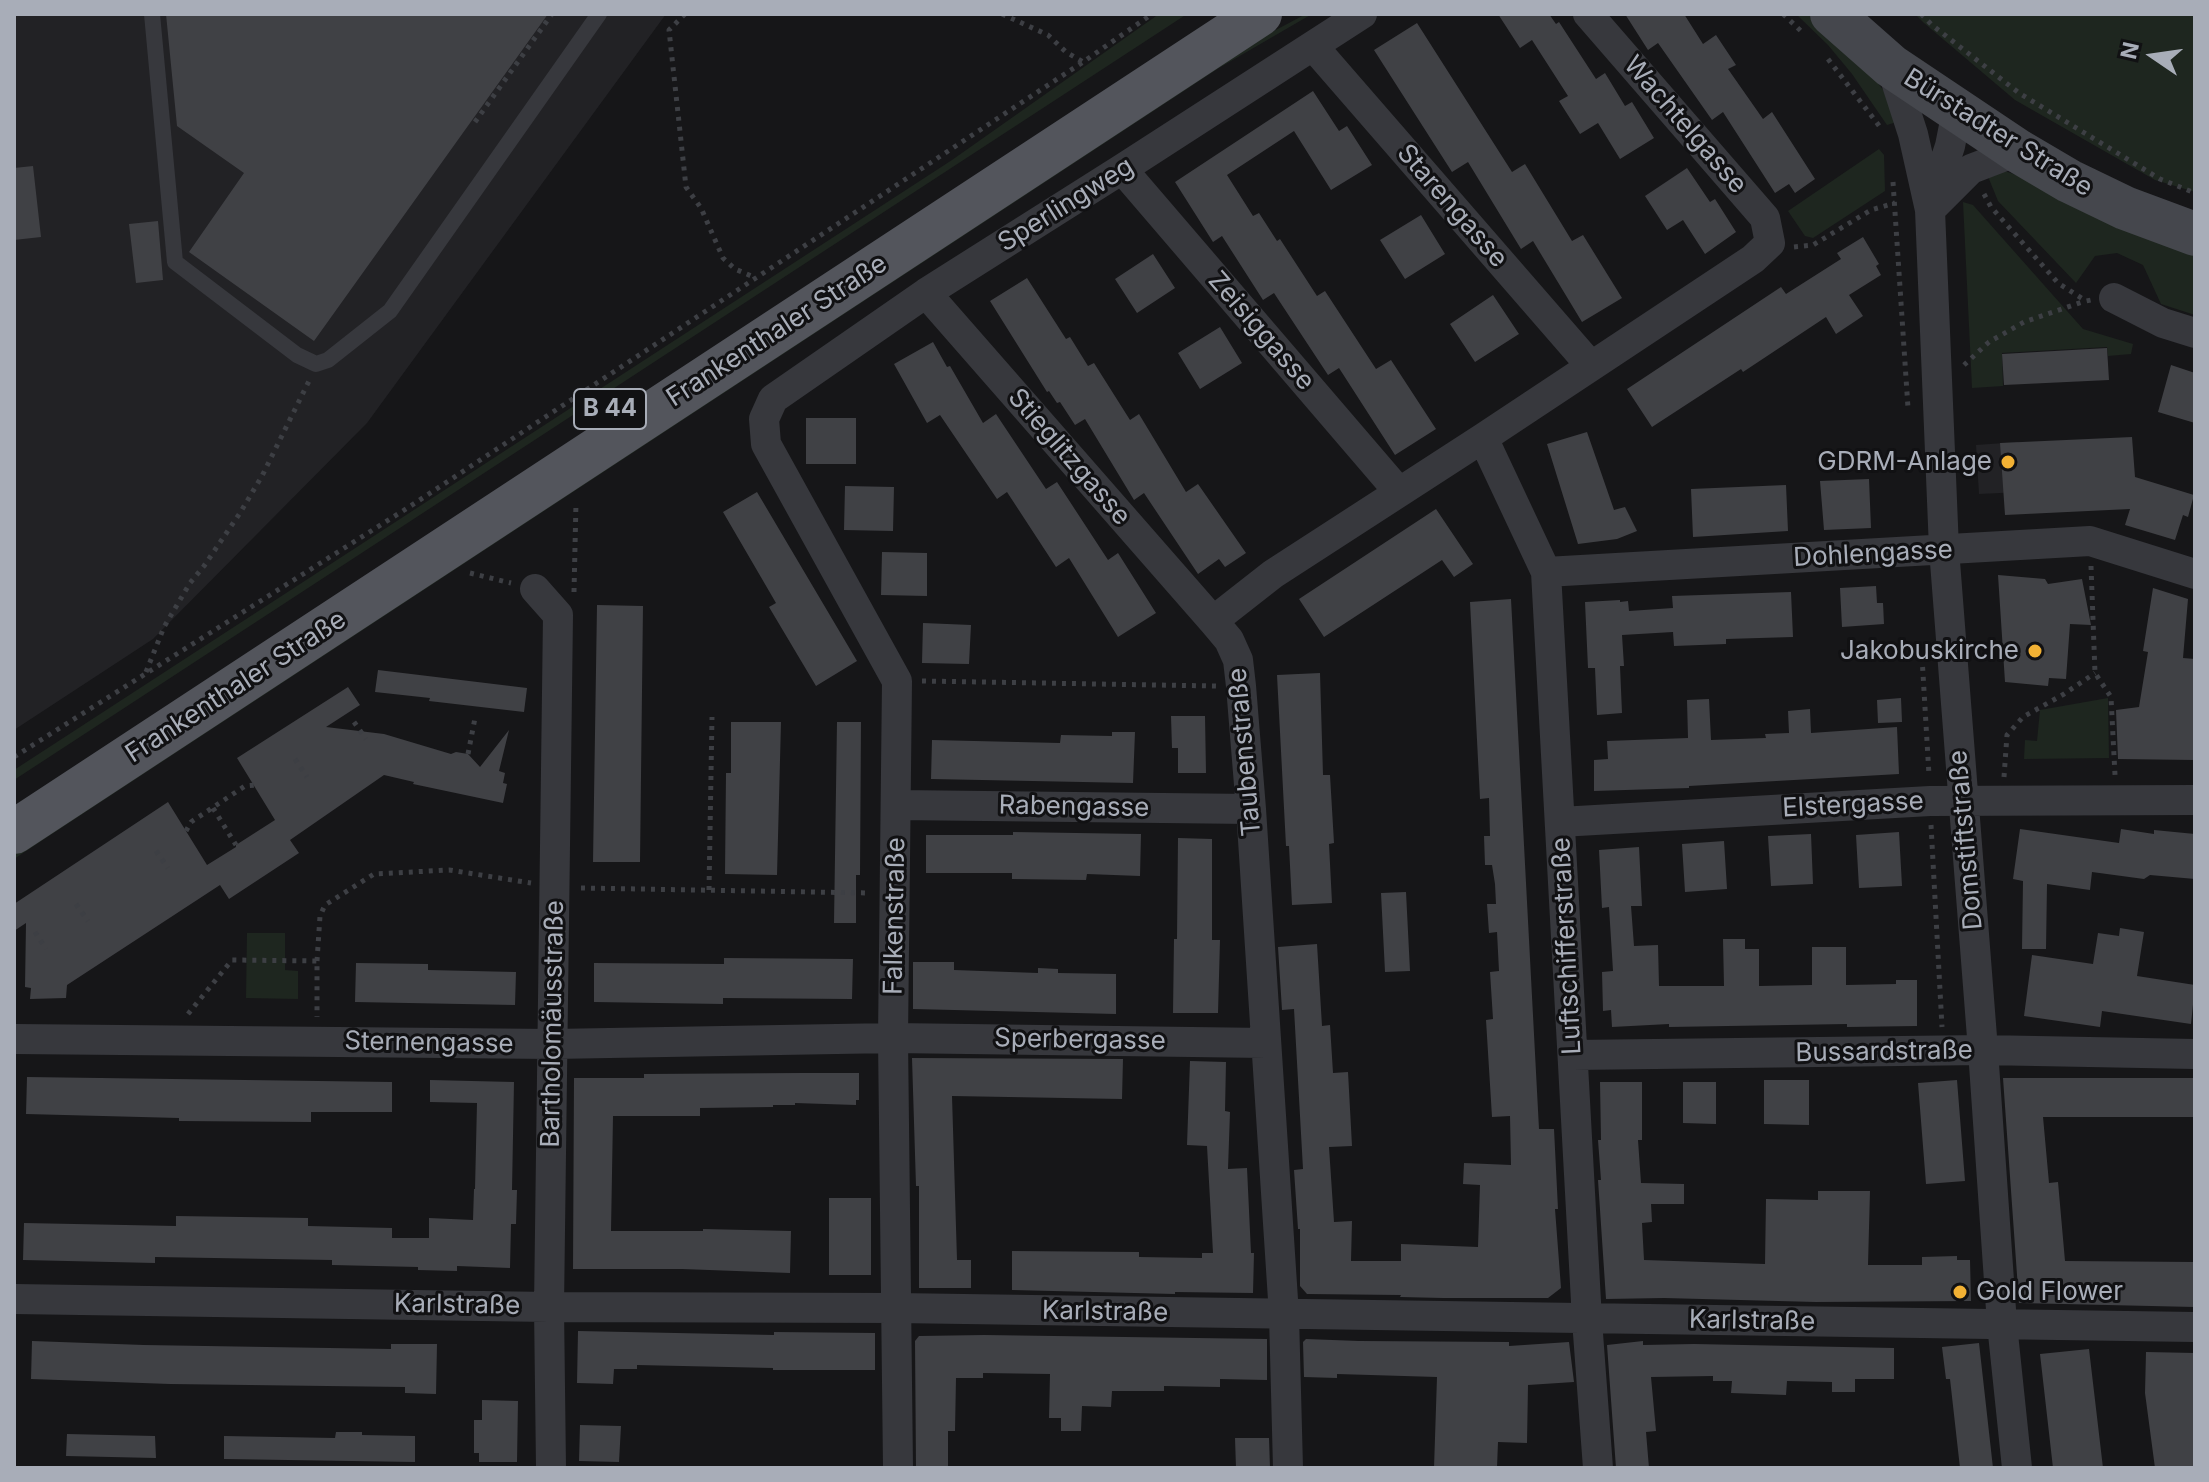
<!DOCTYPE html>
<meta charset="utf-8">
<style>
body{margin:0}
#map{position:relative;width:2209px;height:1482px;overflow:hidden;background:#161618;font-family:Inter,sans-serif}
canvas{display:block}
.frame{position:absolute;inset:0;border:16px solid #a8adb8;pointer-events:none}
.north{position:absolute;left:2113px;top:16px;width:80px;height:80px;-webkit-text-stroke:6px #111113;paint-order:stroke;rotate:283deg;font-size:22px;font-weight:700;line-height:32px;text-align:center;color:#a8adb8}
.north::after{content:'';display:block;margin:auto;width:28px;height:36px;background:#a8adb8;clip-path:polygon(50% 0,100% 100%,50% 72%,0 100%)}
</style>
<div id="map">
<canvas width="2209" height="1482"></canvas>
<div class="frame"></div>
<div class="north">N</div>
</div>
<script>
const ctx = document.querySelector('canvas').getContext('2d');
ctx.lineJoin = 'round';
function fillPath(path, color) {
  ctx.fillStyle = color;
  ctx.fill(path, 'evenodd');
}
function shape(rows) {
  const path = new Path2D();
  for (const r of rows) {
    path.moveTo(r[0], r[1]);
    for (let i = 2; i < r.length; i += 2) path.lineTo(r[i], r[i + 1]);
  }
  return path;
}
function strokePath(path, color, width, dash) {
  ctx.strokeStyle = color;
  ctx.lineWidth = width;
  ctx.lineCap = dash ? 'butt' : 'round';
  ctx.setLineDash(dash || []);
  ctx.stroke(path);
}
function drawText(font, color, halo, rows, align = 'center') {
  ctx.font = font + ' Inter,sans-serif';
  ctx.lineWidth = 6;
  ctx.setLineDash([]);
  ctx.textBaseline = 'middle';
  ctx.strokeStyle = halo;
  ctx.fillStyle = color;
  for (const [text, x, y, turn = 0] of rows) {
    ctx.save();
    ctx.translate(x, y);
    ctx.rotate((+turn || 0) * Math.PI / 180);
    ctx.textAlign = isNaN(turn) ? turn : align;
    if (halo) ctx.strokeText(text, 0, 0);
    ctx.fillText(text, 0, 0);
    ctx.restore();
  }
}
fillPath(shape([
 [14,14,666,14,367,423,153,639,14,730],
 [2018,442,2021,492,1979,494,1976,445]
]), '#222225');
fillPath(shape([
 [1159,14,1187,14,14,780,14,770,952,160],
 [1306,14,1312,14,1219,68,14,859,14,849,1217,61],
 [1796,14,1809,14,1873,77,1888,96,1900,121,1887,125,1852,74,1828,45],
 [1915,14,2195,14,2195,192,2155,180,2015,100,1924,23],
 [1879,149,1884,155,1885,191,1813,238,1805,236,1788,211],
 [2002,170,2036,182,2195,251,2195,315,2161,304,2143,265,2117,253,2095,256,2076,283,1998,201,1987,174],
 [1963,202,1973,205,2083,329,2133,344,2131,354,2108,356,2107,347,2002,353,2003,386,1972,388],
 [2108,698,2109,758,2024,759,2025,740,2037,741,2040,710],
 [247,933,285,933,285,970,298,971,298,999,246,998]
]), '#1e261f');
fillPath(shape([
 [166,14,548,14,314,341,189,252,244,173,177,126],
 [1498,14,1549,14,1556,24,1559,22,1596,79,1605,73,1625,106,1632,102,1654,138,1620,159,1598,123,1580,134,1559,101,1568,96,1532,40,1520,48],
 [1625,14,1684,14,1703,44,1716,35,1736,65,1728,69,1763,119,1772,112,1815,179,1795,193,1789,184,1775,193,1723,112,1712,120,1658,43,1648,50],
 [1417,23,1512,172,1525,164,1572,241,1583,235,1622,298,1582,322,1533,241,1521,249,1468,162,1452,172,1374,50],
 [1313,91,1339,131,1347,126,1372,165,1331,190,1294,131,1227,175,1253,216,1259,213,1277,241,1280,239,1317,296,1325,291,1376,369,1391,360,1436,429,1395,455,1339,368,1328,375,1274,293,1263,300,1222,236,1213,242,1175,182],
 [33,166,41,237,14,240,14,168],
 [1687,168,1710,202,1715,199,1736,232,1705,254,1683,220,1667,230,1645,196],
 [1421,215,1445,254,1405,279,1380,240],
 [158,221,163,280,136,283,129,224],
 [1863,237,1879,264,1876,266,1881,275,1849,295,1863,316,1836,334,1826,317,1743,372,1741,369,1652,427,1627,389,1781,287,1786,294,1841,259,1837,253],
 [1153,254,1175,288,1137,313,1115,279],
 [1027,278,1066,339,1070,337,1088,366,1094,363,1130,420,1139,414,1186,492,1198,484,1246,553,1225,567,1219,559,1198,574,1144,493,1134,500,1085,419,1075,425,1060,402,1057,403,1049,391,1047,392,990,301],
 [1493,295,1519,334,1475,362,1450,324],
 [1220,327,1242,363,1200,389,1178,353],
 [933,342,947,367,950,366,983,423,996,414,1046,489,1057,482,1108,560,1118,553,1156,613,1118,637,1069,558,1056,567,1007,492,997,499,940,415,927,423,894,364],
 [2107,348,2109,380,2004,385,2002,354],
 [2171,365,2195,373,2195,423,2158,412],
 [806,418,856,418,856,464,806,464],
 [1587,432,1614,510,1625,507,1637,531,1617,539,1578,544,1547,444],
 [2132,437,2135,477,2194,495,2188,517,2183,515,2175,540,2125,525,2130,509,2005,515,2000,443],
 [1869,479,1871,528,1824,530,1820,481],
 [1786,485,1788,531,1693,537,1691,489],
 [845,486,894,487,893,531,844,530],
 [757,492,857,661,816,686,769,607,776,603,723,512],
 [1436,509,1473,564,1454,577,1442,560,1324,637,1299,599],
 [882,552,927,553,927,596,881,595],
 [1998,575,2045,579,2048,584,2082,579,2091,625,2070,624,2066,679,2049,678,2048,686,2005,682],
 [1876,586,1877,603,1883,603,1884,624,1842,627,1840,588],
 [2153,588,2188,599,2183,658,2195,659,2195,760,2118,759,2116,710,2139,707,2148,652,2143,651],
 [1791,592,1793,637,1726,639,1726,644,1674,646,1673,632,1622,635,1624,666,1620,666,1622,713,1597,715,1595,668,1588,668,1585,602,1620,600,1620,602,1628,601,1629,611,1673,608,1672,596],
 [1511,599,1539,1129,1554,1129,1558,1209,1555,1209,1561,1288,1548,1298,1443,1298,1400,1297,1401,1295,1307,1294,1300,1286,1300,1229,1298,1229,1294,1170,1303,1169,1294,1009,1282,1010,1278,947,1317,944,1322,1026,1330,1025,1333,1073,1348,1072,1352,1146,1329,1147,1334,1222,1352,1221,1351,1261,1401,1261,1401,1244,1478,1247,1480,1185,1463,1184,1464,1163,1511,1165,1510,1116,1492,1117,1486,1020,1493,1019,1490,972,1499,971,1497,932,1489,933,1487,904,1496,904,1495,884,1492,865,1485,865,1484,836,1490,836,1489,798,1480,799,1470,602],
 [597,605,643,606,640,862,593,862],
 [923,623,971,625,969,664,922,663],
 [378,670,527,688,524,712,429,701,430,698,375,692],
 [1320,673,1323,775,1330,775,1334,843,1329,844,1332,903,1292,905,1289,846,1286,846,1277,675],
 [348,687,360,705,326,727,384,734,451,754,456,752,468,754,480,767,509,730,499,771,505,773,503,783,507,784,503,803,413,784,414,782,384,775,290,840,299,853,229,899,220,885,67,985,66,998,30,999,31,988,25,987,26,923,14,931,14,904,168,802,207,865,236,847,236,845,275,820,237,758],
 [1901,698,1902,722,1878,723,1877,700],
 [1709,699,1711,740,1766,738,1765,734,1789,733,1788,711,1810,709,1811,733,1897,727,1899,774,1689,786,1689,788,1594,791,1594,760,1608,759,1607,741,1688,738,1687,700],
 [1171,716,1205,716,1206,773,1178,773,1178,748,1172,748],
 [731,722,781,722,777,875,725,874,726,773,731,773],
 [837,722,861,722,860,875,856,875,856,923,834,923],
 [1112,732,1135,732,1133,783,931,779,932,740,1060,743,1061,735,1112,736],
 [2020,829,2119,843,2121,829,2154,834,2154,830,2195,834,2195,879,2150,875,2144,879,2092,872,2090,890,2047,884,2046,949,2022,949,2023,881,2013,879],
 [1013,832,1141,834,1140,876,1087,874,1086,880,1012,879,1012,873,926,873,926,835,1013,835],
 [1899,832,1902,886,1859,888,1856,835],
 [1811,834,1813,884,1771,886,1768,836],
 [1178,838,1212,839,1212,940,1220,940,1218,1013,1173,1013,1174,939,1177,939],
 [1724,841,1727,889,1685,892,1682,844],
 [1639,847,1642,906,1631,906,1634,946,1658,945,1659,986,1724,986,1723,939,1745,939,1745,949,1759,949,1759,986,1812,985,1812,947,1846,947,1846,985,1896,984,1896,980,1917,980,1917,1026,1847,1027,1847,1024,1669,1027,1669,1024,1612,1027,1611,1010,1603,1011,1602,972,1613,971,1609,907,1602,908,1599,850],
 [1406,892,1410,971,1385,972,1381,893],
 [2120,928,2144,932,2137,976,2195,985,2191,1024,2102,1011,2100,1027,2024,1016,2032,955,2093,964,2098,933,2119,936],
 [724,958,853,959,852,999,723,998,723,1004,594,1002,594,963,724,964],
 [913,962,954,962,954,970,1038,973,1038,968,1058,969,1058,973,1116,974,1116,1014,913,1009],
 [356,963,428,964,428,970,516,972,515,1005,355,1002],
 [912,1058,1123,1059,1122,1099,952,1096,957,1260,971,1260,971,1288,919,1288,919,1186,916,1186],
 [1190,1061,1226,1062,1225,1111,1230,1112,1228,1169,1247,1168,1251,1253,1254,1253,1253,1293,1175,1292,1175,1294,1012,1290,1012,1251,1139,1252,1139,1257,1202,1258,1202,1253,1213,1253,1207,1146,1187,1145],
 [801,1073,859,1073,859,1100,856,1100,856,1105,795,1103,795,1105,773,1105,773,1107,700,1108,700,1116,613,1116,611,1231,703,1231,703,1229,791,1231,790,1273,682,1269,573,1269,574,1078,644,1078,644,1074],
 [27,1077,392,1082,392,1112,311,1112,311,1122,179,1121,179,1118,26,1114],
 [2003,1078,2195,1078,2195,1117,2043,1117,2049,1183,2058,1182,2065,1261,2195,1262,2195,1307,2019,1303],
 [430,1080,514,1082,512,1190,517,1190,516,1224,511,1224,510,1268,457,1266,457,1271,418,1270,418,1267,332,1265,332,1260,272,1259,155,1257,155,1263,23,1260,24,1223,176,1226,176,1216,308,1218,308,1226,392,1228,392,1238,429,1238,429,1218,473,1220,474,1189,475,1189,477,1103,430,1102],
 [1764,1080,1809,1080,1809,1125,1764,1124],
 [1957,1080,1965,1181,1926,1184,1918,1083],
 [1600,1082,1642,1082,1642,1140,1638,1140,1641,1183,1684,1184,1684,1204,1651,1204,1652,1222,1642,1223,1644,1260,1765,1264,1766,1199,1818,1200,1818,1191,1870,1191,1868,1265,1922,1265,1922,1257,1957,1256,1957,1260,1970,1260,1971,1301,1816,1302,1664,1298,1606,1299,1598,1180,1601,1180,1598,1140,1601,1140],
 [1683,1082,1716,1082,1716,1124,1683,1123],
 [829,1198,871,1198,871,1275,829,1275],
 [578,1331,774,1335,774,1332,875,1333,875,1370,773,1370,773,1368,637,1365,637,1369,614,1369,613,1384,577,1383],
 [984,1335,1267,1339,1267,1380,1220,1379,1220,1387,1164,1386,1164,1391,1112,1391,1111,1407,1082,1406,1081,1431,1061,1431,1061,1418,1049,1418,1050,1374,983,1373,983,1378,956,1378,955,1431,948,1431,948,1468,916,1468,915,1341,919,1336],
 [1306,1339,1359,1341,1509,1342,1509,1346,1569,1342,1574,1382,1528,1385,1527,1443,1498,1442,1497,1468,1434,1468,1437,1377,1337,1374,1337,1378,1304,1377,1303,1342],
 [32,1341,144,1345,391,1349,391,1344,437,1344,436,1394,405,1393,405,1387,170,1384,31,1379],
 [1643,1341,1643,1345,1694,1344,1894,1348,1894,1379,1855,1379,1855,1392,1832,1392,1832,1382,1787,1381,1786,1395,1731,1393,1732,1381,1713,1381,1713,1376,1651,1377,1656,1431,1646,1432,1649,1468,1616,1468,1607,1345],
 [1979,1343,1993,1468,1960,1468,1950,1379,1946,1379,1942,1347],
 [2089,1349,2103,1468,2053,1468,2040,1354],
 [2146,1352,2195,1353,2195,1468,2155,1468,2145,1393],
 [482,1400,518,1401,517,1462,479,1462,479,1453,474,1453,474,1420,482,1420],
 [580,1425,621,1426,619,1462,579,1461],
 [336,1432,362,1432,362,1435,415,1436,415,1462,224,1459,224,1436,335,1438],
 [67,1434,155,1436,156,1458,66,1456],
 [1235,1438,1269,1438,1270,1468,1236,1468]
]), '#404145');
strokePath(shape([
 [685,14,669,30,686,187,701,208,723,258,735,269,756,278],
 [1002,14,1048,35,1066,52,1083,62],
 [1783,14,1802,32],
 [1921,14,1932,25,2019,93,2160,179,2195,193],
 [1828,59,1880,127],
 [475,122,552,14],
 [1893,182,1908,408],
 [1984,194,1991,207,2058,283,2086,301,2091,300],
 [1794,247,1813,245,1871,210,1895,203],
 [1964,365,1989,342,2024,322,2085,301],
 [2091,566,2095,673,2111,697,2115,775],
 [470,573,511,583],
 [574,592,576,502],
 [1922,657,1929,775],
 [146,672,164,627,190,583,204,566,240,513,262,476,309,381],
 [922,681,1216,686],
 [354,722,366,739],
 [468,754,475,718],
 [14,757,409,507,1083,62,1152,14],
 [295,759,307,777],
 [2004,777,2007,735,2023,717,2064,694,2095,673],
 [213,808,236,845],
 [1931,825,1942,1027],
 [186,831,191,822,245,786,256,785],
 [156,851,168,868],
 [581,888,870,893],
 [709,890,712,717],
 [76,904,88,921],
 [35,932,46,949],
 [317,961,320,916,325,905,374,874,449,870,531,883],
 [188,1014,232,960,317,961,317,1017]
]), '#3d3f44', 5, [4, 6]);
strokePath(shape([
 [152,14,175,262,297,355,316,364,328,360,390,311,599,14]
]), '#37383d', 16);
strokePath(shape([
 [1313,46,1591,366],
 [1891,66,1913,134,1930,210,1944,549,1983,1050,2002,1324,2017,1468],
 [1122,169,1399,492],
 [1931,204,1950,146,1957,111],
 [1930,210,1971,169,2018,151],
 [926,293,1213,621],
 [2114,298,2163,323,2195,333],
 [1483,438,1546,572,1587,1320,1598,1468],
 [1546,572,2090,541,2195,574],
 [535,589,558,615,549,1307,551,1468],
 [897,805,1251,809],
 [1560,822,1930,801,2195,800],
 [14,1039,553,1044,893,1038,1266,1043],
 [1573,1055,1983,1050,2195,1054],
 [14,1299,549,1307,896,1308,2195,1327],
 [898,1468,893,1038,897,681,766,444,764,419,773,399,926,293,1122,169,1362,14],
 [1288,1468,1284,1315,1251,809,1241,686,1238,660,1229,640,1213,621,1273,574,1483,438,1753,259,1770,243,1765,218,1588,14]
]), '#37383d', 30);
strokePath(shape([
 [1832,14,1891,66,2018,151,2069,181,2125,208,2195,234]
]), '#45474d', 44);
strokePath(shape([
 [14,832,1260,14]
]), '#53555c', 44);
for (const [x, y, r, color] of [
 [2008,462,8,"#f2b134"],
 [2035,651,8,"#f2b134"],
 [1960,1292,8,"#f2b134"]
]) {
  const dot = new Path2D();
  dot.arc(x, y, r, 0, 2 * Math.PI);
  ctx.fillStyle = color;
  ctx.fill(dot);
  strokePath(dot, '#111113', 3);
}
for (const [x, y, w] of [
 [610,409,72]
]) {
  const box = new Path2D();
  box.roundRect(x - w / 2, y - 20, w, 40, 6);
  ctx.fillStyle = '#111113';
  ctx.fill(box);
  strokePath(box, '#a8adb8', 2);
}
drawText('bold 24px', '#a8adb8', null, [
 ["B 44",610,409]
]);
drawText('26px', '#a8adb8', '#111113', [
 ["Wachtelgasse",1685,125,49],
 ["Bürstadter Straße",1998,133,32],
 ["Sperlingweg",1066,205,-32],
 ["Starengasse",1452,206,49],
 ["Frankenthaler Straße",777,331,-33],
 ["Zeisiggasse",1261,331,49],
 ["Stieglitzgasse",1069,457,49],
 ["Dohlengasse",1873,554,-3],
 ["Frankenthaler Straße",236,687,-33],
 ["Taubenstraße",1245,752,-95],
 ["Elstergasse",1853,805,-3],
 ["Rabengasse",1074,807,1],
 ["Domstiftstraße",1966,840,-95],
 ["Falkenstraße",895,916,-89],
 ["Luftschifferstraße",1567,946,-93],
 ["Bartholomäusstraße",553,1024,-89],
 ["Sperbergasse",1080,1040,1],
 ["Sternengasse",429,1043,1],
 ["Bussardstraße",1884,1052,-1],
 ["Karlstraße",457,1305,1],
 ["Karlstraße",1105,1312,1],
 ["Karlstraße",1752,1321,1]
]);
drawText('26px', '#a8adb8', '#111113', [
 ["GDRM-Anlage",1992,462],
 ["Jakobuskirche",2019,651],
 ["Gold Flower",1976,1292,"left"]
], 'right');
</script>
